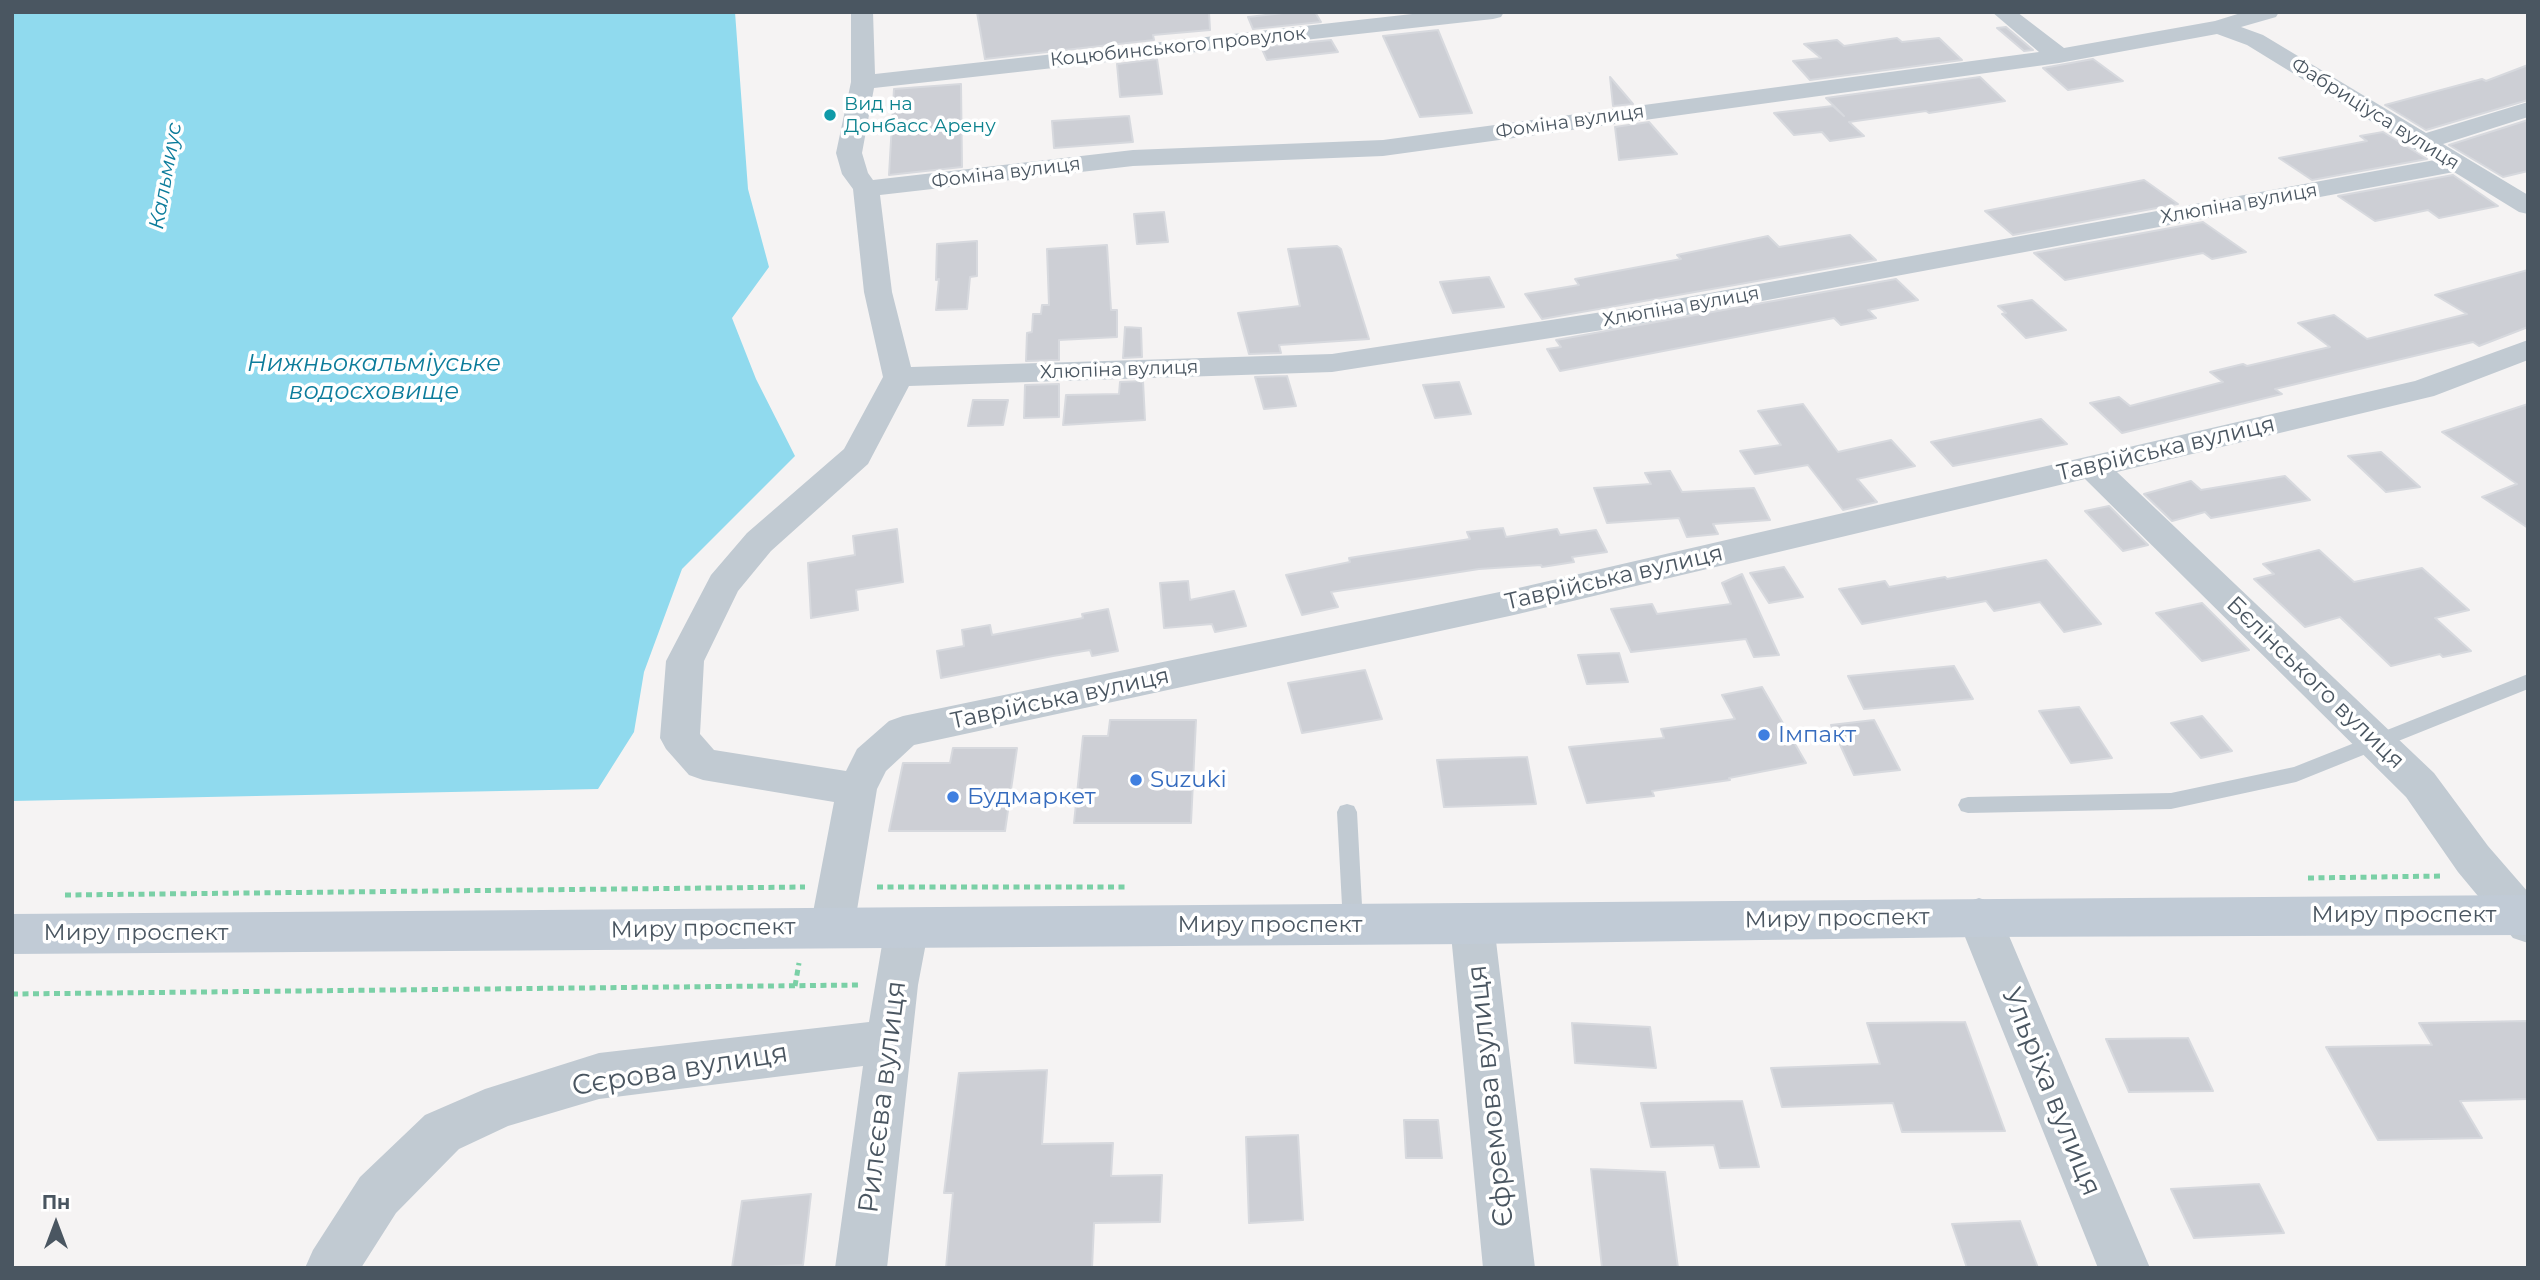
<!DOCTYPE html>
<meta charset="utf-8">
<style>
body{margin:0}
#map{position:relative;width:2540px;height:1280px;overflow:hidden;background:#f5f3f3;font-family:Montserrat,sans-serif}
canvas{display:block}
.frame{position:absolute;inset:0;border:14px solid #4a5661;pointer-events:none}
.north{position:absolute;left:21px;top:1189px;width:70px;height:70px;-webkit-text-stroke:5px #fff;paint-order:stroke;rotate:0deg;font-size:19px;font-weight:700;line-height:28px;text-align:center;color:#4a5661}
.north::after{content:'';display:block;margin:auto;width:24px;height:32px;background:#4a5661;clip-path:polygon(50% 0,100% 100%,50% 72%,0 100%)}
</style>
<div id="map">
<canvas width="2540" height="1280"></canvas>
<div class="frame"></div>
<div class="north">Пн</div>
</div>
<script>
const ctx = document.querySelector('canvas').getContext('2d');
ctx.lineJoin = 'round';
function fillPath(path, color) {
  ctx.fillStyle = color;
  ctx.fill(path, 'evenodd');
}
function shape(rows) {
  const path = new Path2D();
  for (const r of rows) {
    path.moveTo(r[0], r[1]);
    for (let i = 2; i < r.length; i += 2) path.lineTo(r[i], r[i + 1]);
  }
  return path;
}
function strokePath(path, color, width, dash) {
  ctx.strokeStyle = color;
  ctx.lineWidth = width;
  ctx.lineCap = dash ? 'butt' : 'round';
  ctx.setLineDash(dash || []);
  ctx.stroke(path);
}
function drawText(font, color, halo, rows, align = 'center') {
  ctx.font = font + ' Montserrat,sans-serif';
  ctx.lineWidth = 7;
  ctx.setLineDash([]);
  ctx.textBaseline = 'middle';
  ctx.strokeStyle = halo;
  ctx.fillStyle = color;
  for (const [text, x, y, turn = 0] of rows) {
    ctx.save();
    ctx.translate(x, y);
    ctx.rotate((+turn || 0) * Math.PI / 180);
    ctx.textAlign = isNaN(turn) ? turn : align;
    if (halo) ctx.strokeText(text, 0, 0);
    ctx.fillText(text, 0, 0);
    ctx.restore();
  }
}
fillPath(shape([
 [12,12,735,12,748,189,769,267,732,318,756,379,795,456,682,569,644,672,634,732,598,789,12,801]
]), '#90daee');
const building = shape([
 [977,12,1209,12,1210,30,1153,35,1154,40,985,59,977,12],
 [1292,12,1315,12,1321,22,1253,29,1248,17,1292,12],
 [2006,27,2033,50,2024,51,1997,28,2006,27],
 [1438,30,1472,113,1420,117,1383,36,1438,30],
 [1897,38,1902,42,1939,38,1962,60,1810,80,1793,61,1821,58,1804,44,1837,40,1844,46,1897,38],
 [1331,40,1338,52,1267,60,1261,47,1331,40],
 [1157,59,1162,94,1120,97,1117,64,1157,59],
 [2093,59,2123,81,2068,90,2043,68,2093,59],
 [2528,65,2528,100,2426,130,2385,105,2482,79,2486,81,2528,65],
 [1610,77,1633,104,1613,106,1610,77],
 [1980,77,2005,101,1929,113,1926,111,1849,122,1864,136,1830,141,1822,132,1794,135,1774,113,1833,106,1844,116,1826,98,1980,77],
 [961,84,962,167,889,175,894,89,961,84],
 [1129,116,1133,142,1054,148,1052,121,1129,116],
 [2528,120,2528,171,2503,177,2449,145,2528,120],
 [1649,122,1677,154,1619,160,1615,127,1649,122],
 [2383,132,2427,159,2312,180,2279,158,2367,141,2360,136,2383,132],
 [2453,175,2498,206,2439,218,2428,210,2375,221,2338,196,2453,175],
 [2144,180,2178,204,2013,235,1985,211,2144,180],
 [1164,212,1168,242,1137,244,1134,214,1164,212],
 [2203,222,2246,252,2212,259,2203,253,2065,280,2034,253,2203,222],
 [1850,235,1876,260,1542,319,1525,294,1579,285,1575,279,1681,259,1677,255,1768,236,1779,247,1850,235],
 [977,241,977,276,970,277,967,309,936,310,939,279,936,280,937,244,977,241],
 [1107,245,1111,310,1117,310,1117,337,1059,340,1059,360,1026,361,1027,333,1032,332,1033,314,1041,314,1042,305,1049,305,1047,249,1107,245],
 [1337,246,1341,249,1369,339,1279,345,1281,353,1249,354,1238,313,1300,306,1288,249,1337,246],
 [2528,270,2528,327,2479,346,2473,342,2275,389,2282,394,2122,433,2090,403,2119,397,2130,406,2223,382,2210,372,2243,364,2247,366,2330,347,2298,323,2334,315,2367,339,2467,314,2435,295,2528,270],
 [1489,277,1504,307,1453,313,1440,282,1489,277],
 [1896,279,1918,300,1868,310,1876,318,1841,325,1834,318,1560,371,1547,349,1561,347,1556,340,1896,279],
 [2032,300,2066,330,2026,338,2002,314,2006,313,1998,306,2032,300],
 [1125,327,1141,328,1142,357,1123,358,1125,327],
 [1287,376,1296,406,1264,409,1255,377,1287,376],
 [1143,381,1145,420,1063,425,1066,395,1119,394,1120,382,1143,381],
 [1459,382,1471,414,1435,418,1423,385,1459,382],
 [1059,384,1059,417,1024,418,1025,385,1059,384],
 [973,400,1008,400,1003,425,968,426,973,400],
 [1803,404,1838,452,1891,440,1915,466,1857,479,1877,502,1843,510,1808,465,1755,474,1740,451,1781,445,1758,411,1803,404],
 [2528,404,2528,528,2482,497,2517,484,2442,432,2528,404],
 [2041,419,2067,444,1953,466,1931,442,2041,419],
 [2381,452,2420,487,2386,492,2348,456,2381,452],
 [1670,471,1682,492,1754,488,1770,520,1713,524,1718,534,1687,537,1679,518,1607,523,1594,488,1651,484,1645,473,1670,471],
 [2285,476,2310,500,2211,518,2205,512,2172,521,2144,494,2191,481,2201,490,2285,476],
 [2109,506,2148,545,2123,551,2085,511,2109,506],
 [1503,528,1506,537,1557,529,1560,535,1596,530,1607,552,1572,557,1574,562,1542,567,1541,565,1479,569,1331,592,1338,607,1302,615,1286,575,1350,562,1349,558,1470,539,1467,532,1503,528],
 [897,529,903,582,856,590,858,610,811,618,808,563,855,555,853,536,897,529],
 [2319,550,2354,582,2422,568,2469,610,2435,618,2471,651,2443,657,2440,654,2391,666,2340,617,2305,627,2254,579,2274,574,2263,564,2319,550],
 [2046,560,2101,624,2064,632,2040,602,1994,611,1986,601,1862,624,1839,589,1885,581,1889,587,1945,577,1947,579,2046,560],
 [1784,567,1803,597,1769,603,1750,573,1784,567],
 [1742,574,1779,655,1754,657,1746,639,1631,652,1611,609,1652,604,1657,614,1731,604,1722,583,1742,574],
 [1188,581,1190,600,1234,591,1246,626,1215,632,1212,624,1164,628,1160,583,1188,581],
 [2202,603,2249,650,2202,661,2156,613,2202,603],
 [1108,609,1118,651,1092,656,1090,650,1053,656,941,678,937,651,964,646,962,630,990,625,992,635,1083,618,1082,614,1108,609],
 [1619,653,1628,682,1587,684,1578,655,1619,653],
 [1954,666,1973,699,1864,709,1848,676,1954,666],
 [1365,670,1382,719,1302,733,1288,683,1365,670],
 [1762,687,1806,763,1729,778,1730,780,1652,791,1654,796,1587,803,1569,747,1664,738,1661,729,1735,719,1722,695,1762,687],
 [2079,707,2112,758,2071,763,2039,711,2079,707],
 [2202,716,2232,751,2201,758,2171,723,2202,716],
 [1110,720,1196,720,1191,823,1074,823,1083,736,1108,736,1110,720],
 [1874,720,1900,770,1854,775,1831,725,1874,720],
 [953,748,1017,748,1005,831,889,831,903,763,950,763,953,748],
 [1527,757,1536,804,1444,807,1437,760,1527,757],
 [2528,1021,2528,1099,2460,1101,2482,1138,2378,1140,2326,1047,2432,1045,2419,1023,2528,1021],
 [1965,1022,2005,1131,1902,1132,1893,1103,1782,1107,1771,1068,1880,1064,1867,1023,1965,1022],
 [1572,1023,1650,1027,1656,1068,1575,1063,1572,1023],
 [2188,1038,2213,1091,2129,1092,2106,1039,2188,1038],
 [1047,1070,1042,1144,1113,1143,1111,1176,1162,1175,1160,1222,1094,1223,1092,1268,946,1268,953,1193,944,1193,959,1073,1047,1070],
 [1742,1101,1759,1167,1720,1168,1714,1145,1651,1147,1641,1103,1742,1101],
 [1404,1120,1438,1120,1442,1158,1406,1158,1404,1120],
 [1298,1135,1303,1220,1249,1223,1246,1137,1298,1135],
 [1591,1169,1665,1172,1678,1268,1602,1268,1591,1169],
 [2259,1184,2284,1233,2194,1238,2171,1189,2259,1184],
 [811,1194,803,1265,732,1268,742,1201,811,1194],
 [2020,1221,2038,1268,1967,1268,1952,1224,2020,1221]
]);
fillPath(building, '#cdcfd5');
strokePath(building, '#d7d9de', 2);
strokePath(shape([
 [2308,878,2443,876],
 [877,887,1127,887],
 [65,895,805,887],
 [795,986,799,963],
 [12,994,861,985]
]), '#7ad0a6', 5, [6, 4.5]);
fillPath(shape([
 [2528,674,2528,689,2296,782,2171,809,1968,813,1961,811,1958,805,1961,799,1968,797,2171,793,2294,767,2528,674],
 [1347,804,1354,806,1357,812,1363,924,1360,930,1353,933,1346,930,1343,924,1337,812,1340,806,1347,804]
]), '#c1cad2');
fillPath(shape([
 [851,12,873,12,875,74,1430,12,1504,12,1501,17,1493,19,874,88,862,153,868,173,873,180,1133,150,1383,140,2039,52,1992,12,2017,12,2064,48,2215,21,2244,12,2279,12,2276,17,2241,27,2263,35,2426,133,2528,102,2528,117,2443,144,2528,195,2528,214,2519,212,2454,172,1628,326,1332,372,909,386,868,464,771,551,738,591,704,661,700,734,714,750,846,771,857,749,889,721,903,716,1514,589,2415,381,2528,340,2528,360,2434,396,2117,472,2434,773,2488,846,2528,892,2528,943,2513,938,2458,872,2406,797,2085,479,1514,615,914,745,886,771,877,789,854,928,847,942,832,947,817,942,810,928,834,802,703,780,689,775,666,749,660,738,666,661,711,575,747,533,844,449,883,377,864,292,853,189,842,174,836,153,851,82,851,12],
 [2217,34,2247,45,2408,144,2411,148,2435,160,1628,308,1332,354,911,367,892,292,880,195,1133,166,1383,156,2059,63,2217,34],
 [1979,898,1994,903,2001,917,2150,1268,2098,1268,1957,917,1964,903,1979,898],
 [1472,905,1487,910,1494,924,1535,1268,1483,1268,1450,924,1457,910,1472,905],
 [907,908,922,913,929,927,918,985,887,1268,835,1268,863,1066,599,1099,508,1126,459,1149,396,1213,361,1268,305,1268,313,1250,360,1177,425,1115,485,1089,599,1053,869,1022,885,927,892,913,907,908]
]), '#c1cad2');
fillPath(shape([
 [2528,895,2528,935,1979,937,1472,944,12,954,12,914,2528,895]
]), '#c1cbd6');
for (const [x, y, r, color] of [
 [830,115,7,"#0f9aa8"],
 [1764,735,7,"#3f7fe0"],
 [1136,780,7,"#3f7fe0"],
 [953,797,7,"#3f7fe0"]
]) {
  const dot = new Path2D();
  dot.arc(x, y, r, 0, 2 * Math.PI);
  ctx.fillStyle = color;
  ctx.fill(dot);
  strokePath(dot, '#fff', 2.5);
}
drawText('19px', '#4a5661', '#fff', [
 ["Коцюбинського провулок",1178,47,-6],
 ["Фабриціуса вулиця",2375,114,32],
 ["Фоміна вулиця",1570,122,-8],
 ["Фоміна вулиця",1006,173,-7],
 ["Хлюпіна вулиця",2239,204,-10],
 ["Хлюпіна вулиця",1681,307,-10],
 ["Хлюпіна вулиця",1119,370,-2]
]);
drawText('19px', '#0d838f', '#fff', [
 ["Вид на",844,104],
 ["Донбасс Арену",844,126]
], 'left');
drawText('italic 21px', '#0c7c9b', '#fff', [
 ["Кальмиус",166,176,-80]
]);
drawText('23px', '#4a5661', '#fff', [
 ["Таврійська вулиця",2166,449,-13],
 ["Таврійська вулиця",1614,578,-13],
 ["Бєлінського вулиця",2315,683,44],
 ["Таврійська вулиця",1060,699,-12],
 ["Миру проспект",2404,915],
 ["Миру проспект",1837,919,-1],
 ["Миру проспект",1270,925],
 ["Миру проспект",703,929,-1],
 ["Миру проспект",136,933]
]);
drawText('23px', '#366cbe', '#fff', [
 ["Iмпакт",1778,735],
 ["Suzuki",1150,780],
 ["Будмаркет",967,797]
], 'left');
drawText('italic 24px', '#0c7c9b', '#fff', [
 ["Нижньокальміуське",374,364],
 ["водосховище",374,392]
]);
drawText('28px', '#4a5661', '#fff', [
 ["Сєрова вулиця",680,1070,-9],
 ["Ульріха вулиця",2051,1092,68],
 ["Єфремова вулиця",1491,1096,-96],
 ["Рилєєва вулиця",883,1097,-83]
]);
</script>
